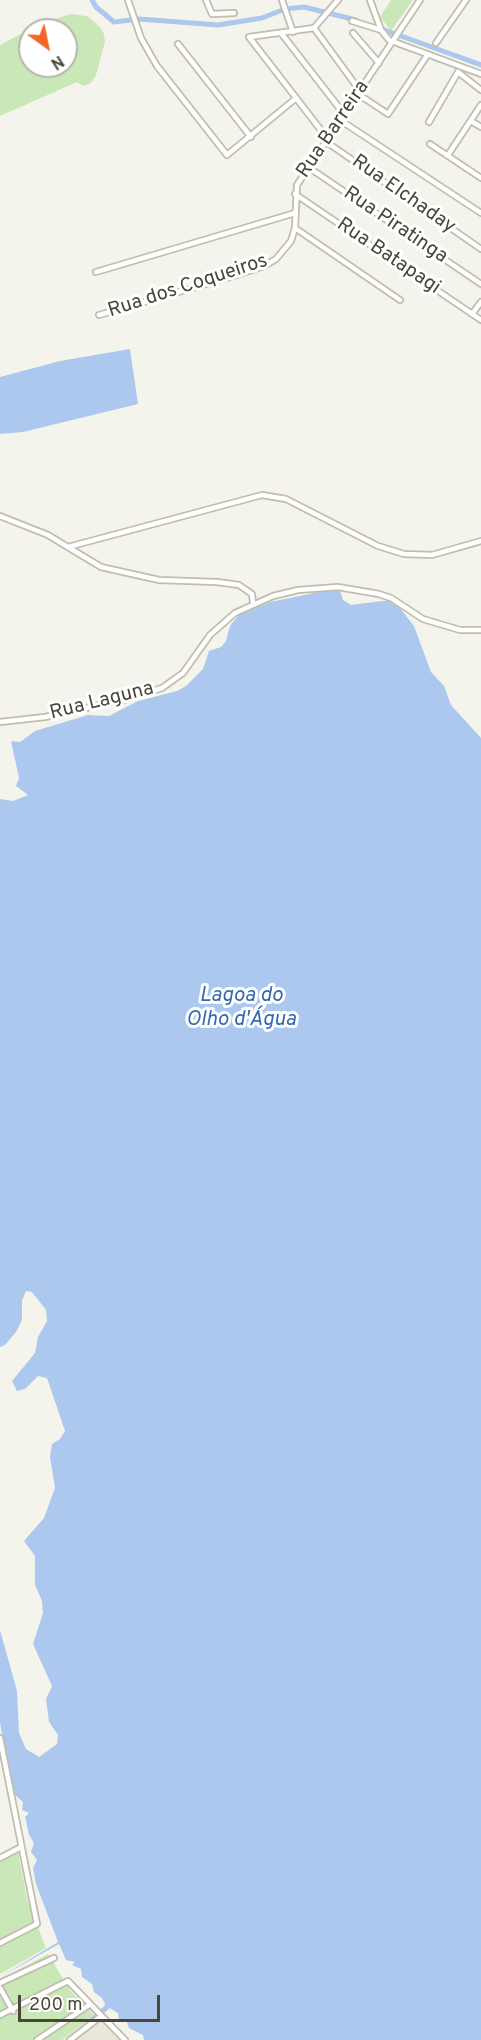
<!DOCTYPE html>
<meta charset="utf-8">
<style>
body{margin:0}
#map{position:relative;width:481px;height:2040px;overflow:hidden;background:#f5f4ec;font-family:Overpass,sans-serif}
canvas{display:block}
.north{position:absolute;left:18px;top:18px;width:60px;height:60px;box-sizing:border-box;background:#fff;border:2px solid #b7b5b0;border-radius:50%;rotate:147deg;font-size:16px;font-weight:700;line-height:24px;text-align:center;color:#4a463a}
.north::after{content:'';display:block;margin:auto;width:21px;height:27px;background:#f36626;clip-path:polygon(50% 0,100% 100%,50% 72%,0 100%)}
.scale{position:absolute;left:18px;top:1995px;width:142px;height:27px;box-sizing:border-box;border:3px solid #4a463a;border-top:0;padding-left:8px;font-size:18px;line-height:21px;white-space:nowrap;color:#4a463a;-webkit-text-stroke:4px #fff;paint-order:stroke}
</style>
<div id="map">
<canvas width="481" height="2040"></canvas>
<div class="north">N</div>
<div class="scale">200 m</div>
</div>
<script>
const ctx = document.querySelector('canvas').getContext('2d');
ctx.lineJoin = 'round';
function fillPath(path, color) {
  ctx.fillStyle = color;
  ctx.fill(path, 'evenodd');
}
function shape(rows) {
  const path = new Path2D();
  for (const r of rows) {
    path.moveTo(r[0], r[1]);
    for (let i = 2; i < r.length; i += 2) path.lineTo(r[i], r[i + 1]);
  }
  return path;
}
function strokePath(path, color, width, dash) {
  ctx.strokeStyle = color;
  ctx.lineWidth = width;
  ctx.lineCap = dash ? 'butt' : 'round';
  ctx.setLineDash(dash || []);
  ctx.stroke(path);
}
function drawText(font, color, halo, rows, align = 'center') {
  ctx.font = font + ' Overpass,sans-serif';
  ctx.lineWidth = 6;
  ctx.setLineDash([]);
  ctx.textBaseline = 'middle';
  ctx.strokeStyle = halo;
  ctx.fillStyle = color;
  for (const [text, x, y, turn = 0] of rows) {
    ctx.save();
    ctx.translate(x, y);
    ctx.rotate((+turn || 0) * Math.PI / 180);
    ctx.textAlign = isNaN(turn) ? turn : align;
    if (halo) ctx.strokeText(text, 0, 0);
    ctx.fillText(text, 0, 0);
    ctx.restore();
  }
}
fillPath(shape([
 [84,2000,126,2040,29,2040]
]), '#e9e7da');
fillPath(shape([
 [391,0,413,0,391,31,380,17],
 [70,14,87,16,100,27,104,34,105,42,96,75,91,83,83,86,77,82,0,116,0,45,38,25],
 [30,30,66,30,66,66,30,66],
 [18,1852,27,1899,46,1948,0,1974,0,1861],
 [48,1954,70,1990,94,2016,61,2040,0,2040,0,1980]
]), '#cae8b7');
fillPath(shape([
 [130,349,138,404,23,432,0,434,0,377,60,361],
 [334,589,340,591,343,600,351,605,390,600,396,603,414,626,431,672,444,686,451,705,481,738,481,2040,144,2040,143,2035,129,2028,127,2022,119,2021,118,2013,106,2006,102,1998,94,1992,92,1984,82,1977,81,1969,72,1965,75,1962,66,1960,59,1944,0,1977,58,1942,36,1884,33,1868,37,1860,31,1852,34,1843,29,1835,25,1817,29,1813,22,1810,23,1802,13,1793,9,1773,0,1723,0,1630,17,1691,19,1733,26,1749,39,1757,57,1744,58,1735,49,1722,46,1699,52,1686,33,1644,43,1613,42,1601,35,1585,35,1556,24,1541,44,1518,55,1488,50,1457,52,1444,60,1439,65,1431,47,1378,38,1376,25,1389,17,1391,12,1381,35,1353,38,1337,47,1321,46,1310,32,1292,26,1291,22,1301,22,1320,16,1332,5,1345,0,1347,0,799,13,801,28,795,16,786,19,778,11,741,20,742,35,731,88,715,109,716,138,701,177,691,186,686,203,669,209,651,221,647,226,641,230,626,239,615,270,602]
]), '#acc8ef');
strokePath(shape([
 [92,0,96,7,114,22,139,19,218,25,262,18,285,9,304,7,356,20],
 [379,28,481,65],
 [91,2021,107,2007]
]), '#acc8ef', 5);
const street = shape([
 [128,0,141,38,157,66,227,155,295,99],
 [206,0,212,14,234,13],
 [282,0,293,32],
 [370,0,381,30],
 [352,21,381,30,389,40,481,74],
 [314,28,360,91],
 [281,33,344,114],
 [353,33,379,63],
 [436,43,466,0],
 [178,44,251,137],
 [458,72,481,90],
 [358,94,388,114,428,54],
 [340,120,481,213],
 [471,121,481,127],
 [429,122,458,72],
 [327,138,249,37,314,28,338,0],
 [325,141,481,249],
 [430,144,481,178],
 [448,155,481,105],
 [308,167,481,284],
 [295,194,481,320],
 [295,228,400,300],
 [96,272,295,213],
 [472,314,481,302],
 [99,315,227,278,264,266,276,259,291,241,295,228,297,185,420,0],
 [0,516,48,535,101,567,159,580,217,582,239,585,252,594,253,603],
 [68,547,262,495,286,499,378,546,404,554,432,555,481,541],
 [0,722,45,717,127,699,162,688,183,673,210,635,235,613,273,596,298,590,338,587,379,594,391,598,423,619,460,630,481,630],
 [0,1738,37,1924,0,1943],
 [0,1858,21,1847],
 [0,1983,54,1958],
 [0,1988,13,2011],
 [0,2015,68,1981,125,2040],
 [37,2040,89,2005],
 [70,2040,100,2017]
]);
strokePath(street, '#c1beaf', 8);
strokePath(street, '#fff', 4.5);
drawText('20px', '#4a463a', '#fff', [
 ["Rua Barreira",334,130,-56],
 ["Rua Elchaday",403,195,35],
 ["Rua Piratinga",395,226,34],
 ["Rua Batapagi",388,257,34],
 ["Rua dos Coqueiros",188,287,-18],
 ["Rua Laguna",102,702,-14]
]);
drawText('italic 21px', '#3569b4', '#fff', [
 ["Lagoa do",241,997],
 ["Olho d'Água",241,1021]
]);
</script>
